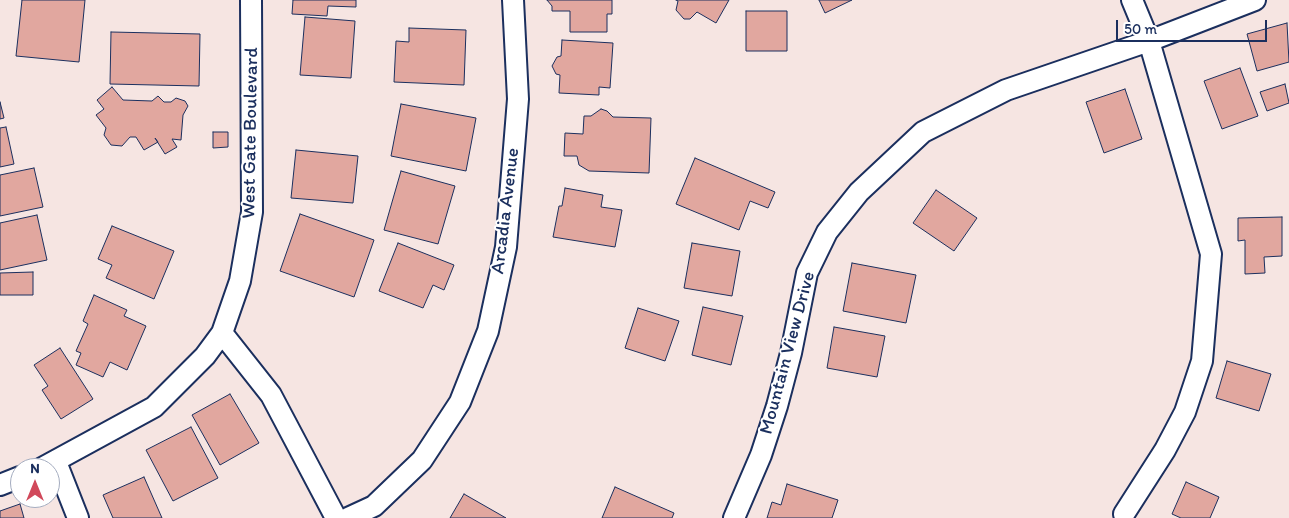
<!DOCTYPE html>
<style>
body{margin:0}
#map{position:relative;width:1289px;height:518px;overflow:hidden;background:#f6e5e2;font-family:Itim,sans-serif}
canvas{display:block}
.north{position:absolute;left:10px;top:458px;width:50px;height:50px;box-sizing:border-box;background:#fff;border:1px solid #a4acbf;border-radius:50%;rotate:0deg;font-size:14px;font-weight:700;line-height:20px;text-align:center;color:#1b2f5e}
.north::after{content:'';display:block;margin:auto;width:18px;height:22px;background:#d1495b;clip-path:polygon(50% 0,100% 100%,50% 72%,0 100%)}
.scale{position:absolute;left:1116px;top:20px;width:151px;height:22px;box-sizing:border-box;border:2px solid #1b2f5e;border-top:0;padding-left:6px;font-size:15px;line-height:18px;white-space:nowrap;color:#1b2f5e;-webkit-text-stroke:4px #fff;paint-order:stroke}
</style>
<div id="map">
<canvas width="1289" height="518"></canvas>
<div class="north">N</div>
<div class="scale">50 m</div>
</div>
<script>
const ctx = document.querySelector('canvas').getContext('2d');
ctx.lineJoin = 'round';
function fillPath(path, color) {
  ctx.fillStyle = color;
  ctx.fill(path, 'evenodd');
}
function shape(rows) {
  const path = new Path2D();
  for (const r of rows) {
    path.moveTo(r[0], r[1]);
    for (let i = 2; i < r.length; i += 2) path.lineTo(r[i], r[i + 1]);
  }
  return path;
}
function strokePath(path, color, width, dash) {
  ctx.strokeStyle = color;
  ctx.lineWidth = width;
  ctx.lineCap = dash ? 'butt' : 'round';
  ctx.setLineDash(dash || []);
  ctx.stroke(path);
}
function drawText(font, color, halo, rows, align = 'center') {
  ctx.font = font + ' Itim,sans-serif';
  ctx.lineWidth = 4;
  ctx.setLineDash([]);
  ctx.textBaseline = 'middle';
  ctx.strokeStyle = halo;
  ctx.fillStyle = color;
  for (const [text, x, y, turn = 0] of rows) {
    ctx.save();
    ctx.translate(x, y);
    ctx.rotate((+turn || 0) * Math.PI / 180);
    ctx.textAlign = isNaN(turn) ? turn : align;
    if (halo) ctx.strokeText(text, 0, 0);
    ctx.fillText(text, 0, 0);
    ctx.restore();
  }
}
const building = shape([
 [22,0,85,0,79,62,16,56,22,0],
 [293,0,356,0,356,7,328,6,327,16,292,14,293,0],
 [547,0,612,0,612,14,607,14,607,32,570,32,570,11,552,11,552,6,547,0],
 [676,0,729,0,716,23,697,12,690,19,684,19,676,10,678,1,676,0],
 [819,0,852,0,825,13,819,0],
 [746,11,787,11,787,51,746,51,746,11],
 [305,17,355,21,351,78,300,75,305,17],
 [1287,23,1289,62,1257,71,1247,34,1287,23],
 [409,28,466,30,464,85,394,82,396,41,409,42,409,28],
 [111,32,200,34,199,86,110,84,111,32],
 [562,40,613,43,610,88,599,87,599,95,559,93,560,75,556,74,552,66,557,57,561,56,562,40],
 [1240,68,1258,116,1222,129,1204,81,1240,68],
 [1285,84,1289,103,1267,111,1260,92,1285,84],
 [112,87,123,100,152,101,158,96,164,102,171,102,176,98,185,101,188,106,183,115,181,140,172,139,177,147,165,154,155,138,158,142,144,150,136,137,130,137,122,146,111,145,104,135,106,128,96,115,104,109,97,100,112,87],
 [1125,89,1142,139,1104,153,1086,102,1125,89],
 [0,102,4,118,0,119,0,102],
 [401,104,476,118,466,171,391,156,401,104],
 [601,109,607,111,613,117,651,118,649,173,589,171,579,165,577,156,564,156,565,133,583,134,584,116,591,116,601,109],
 [6,127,14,164,0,167,0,128,6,127],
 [213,132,228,132,228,147,213,148,213,132],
 [296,150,358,156,353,203,291,198,296,150],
 [695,158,775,192,768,208,750,201,739,230,676,204,695,158],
 [34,168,43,207,0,216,0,175,34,168],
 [401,171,455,186,438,244,384,230,401,171],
 [565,188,603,195,601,207,622,210,615,247,553,237,559,206,562,206,565,188],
 [936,190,977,218,954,251,913,223,936,190],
 [300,214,374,240,354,297,280,271,300,214],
 [37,215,47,260,0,270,0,223,37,215],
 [1282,217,1282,256,1264,257,1265,273,1245,274,1245,240,1238,241,1238,218,1282,217],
 [112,226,174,251,154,299,106,278,112,265,98,259,112,226],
 [398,243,454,265,444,290,433,285,423,308,379,291,398,243],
 [692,243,740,251,732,296,684,288,692,243],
 [852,263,916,275,906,323,843,311,852,263],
 [33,272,33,295,0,295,0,273,33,272],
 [94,295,127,310,124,316,146,326,127,370,110,362,103,377,76,365,81,353,76,351,88,324,83,321,94,295],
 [703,307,743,316,731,365,692,355,703,307],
 [638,308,679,321,665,361,625,348,638,308],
 [834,327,885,336,877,377,827,368,834,327],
 [60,348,93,399,61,419,42,390,48,386,34,365,60,348],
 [1227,361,1271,374,1259,411,1216,398,1227,361],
 [230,394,259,443,220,465,192,415,230,394],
 [191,427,218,478,173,501,146,450,191,427],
 [144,477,162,518,113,518,103,495,144,477],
 [1186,482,1219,497,1210,518,1181,518,1172,514,1186,482],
 [787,484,838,500,832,518,767,518,772,502,781,505,787,484],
 [615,487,674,513,672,518,602,518,615,487],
 [464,494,506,518,450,518,464,494],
 [20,504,24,518,0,518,0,511,20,504]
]);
fillPath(building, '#e1a79f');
strokePath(building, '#1b2f5e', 1);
const street = shape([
 [222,333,271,395,336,518],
 [56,462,78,518],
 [42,468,154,407,205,356,222,333,240,281,252,212,251,0],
 [0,485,20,477],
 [1124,514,1165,450,1185,412,1202,361,1211,254,1149,41,1132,0],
 [348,518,374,506,422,460,460,402,488,331,506,247,518,99,513,0],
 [734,518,761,455,777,406,791,353,807,273,827,232,859,192,923,132,1006,90,1149,41,1255,0]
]);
strokePath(street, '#1b2f5e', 24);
strokePath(street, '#fff', 20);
drawText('19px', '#1b2f5e', '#fff', [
 ["West Gate Boulevard",251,133,-89],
 ["Arcadia Avenue",506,211,-83],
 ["Mountain View Drive",788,353,-75]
]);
</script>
